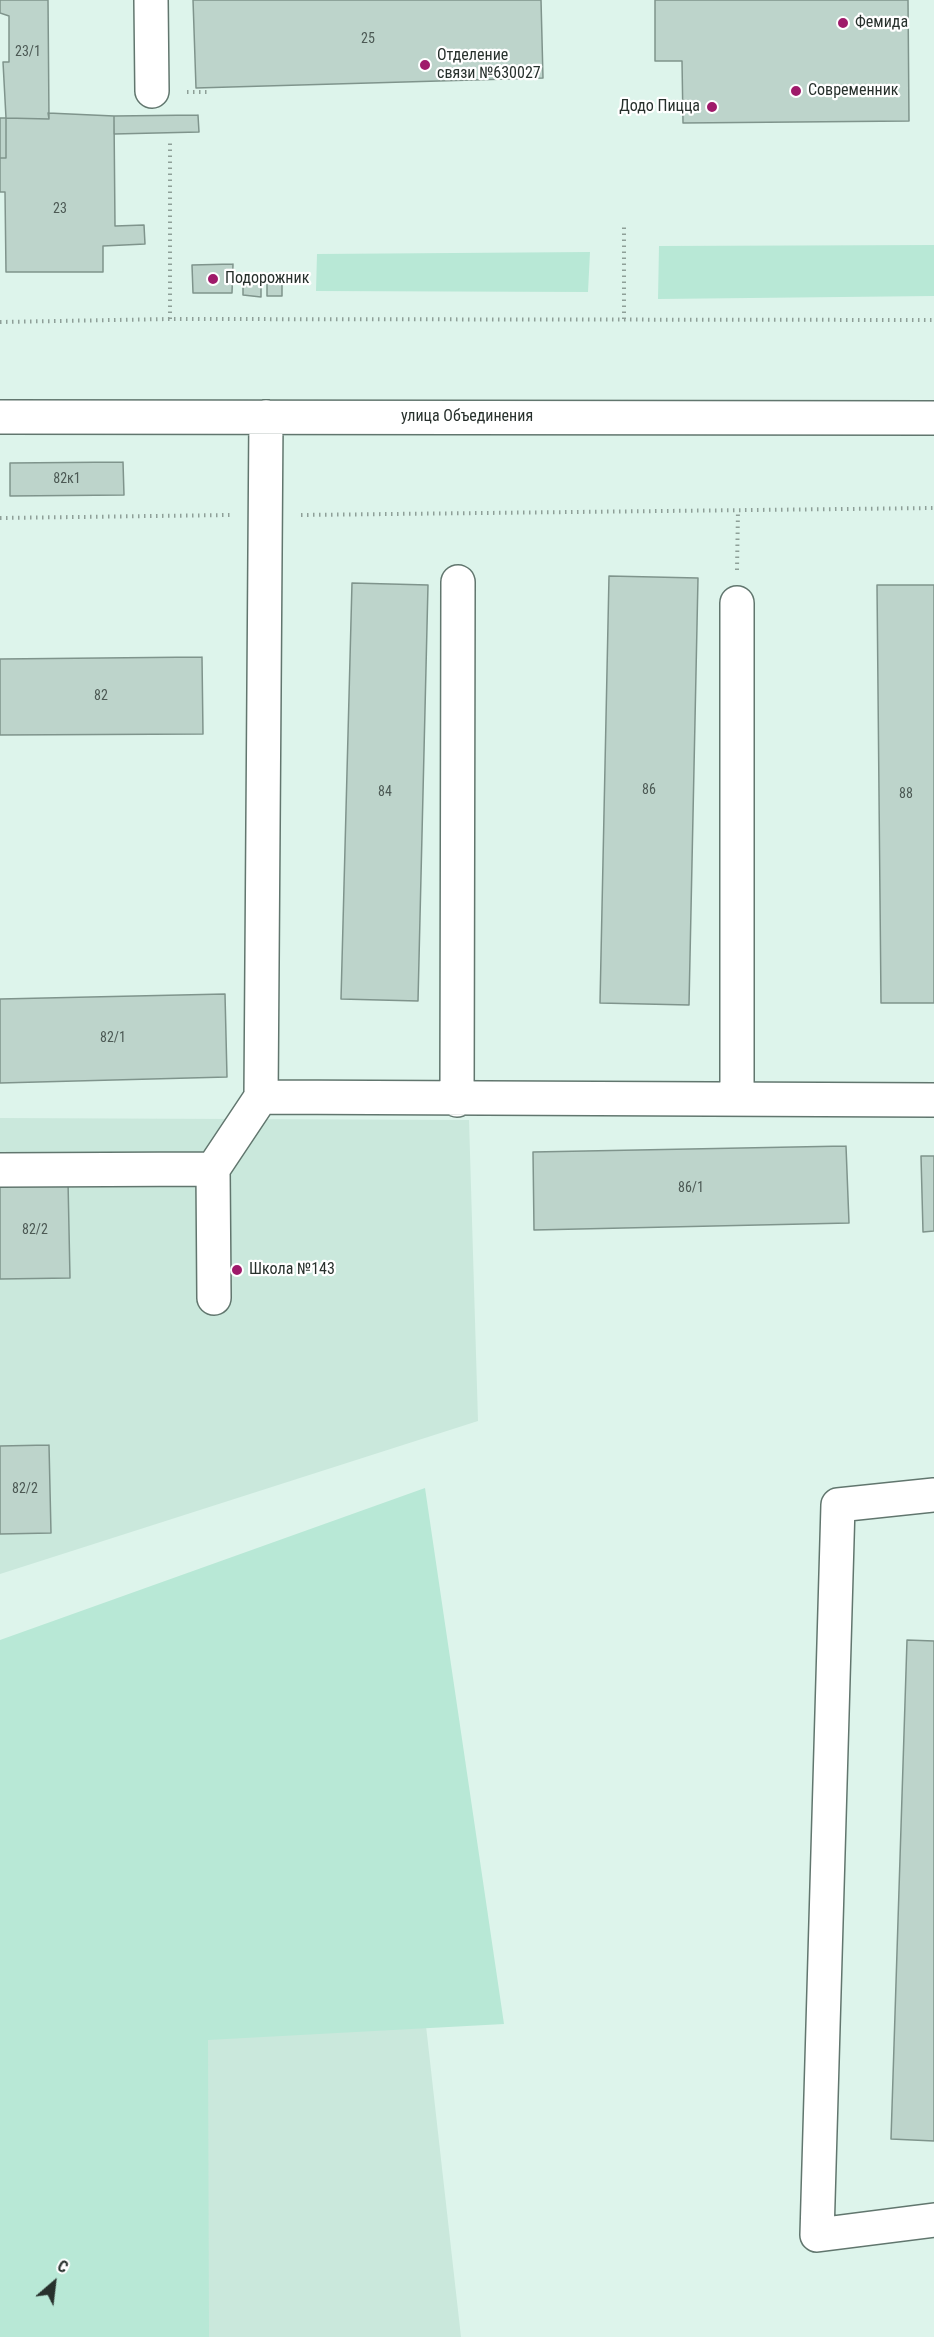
<!DOCTYPE html>
<meta charset="utf-8">
<style>
body{margin:0}
#map{position:relative;width:934px;height:2337px;overflow:hidden;background:#ddf4eb;font-family:"Roboto Condensed",sans-serif}
canvas{display:block}
.north{position:absolute;left:24px;top:2253px;width:60px;height:60px;-webkit-text-stroke:4px #fff;paint-order:stroke;rotate:28deg;font-size:16px;font-weight:700;line-height:24px;text-align:center;color:#27302c}
.north::after{content:'';display:block;margin:auto;width:21px;height:27px;background:#27302c;clip-path:polygon(50% 0,100% 100%,50% 72%,0 100%)}
</style>
<div id="map">
<canvas width="934" height="2337"></canvas>
<div class="north">С</div>
</div>
<script>
const ctx = document.querySelector('canvas').getContext('2d');
ctx.lineJoin = 'round';
function fillPath(path, color) {
  ctx.fillStyle = color;
  ctx.fill(path, 'evenodd');
}
function shape(rows) {
  const path = new Path2D();
  for (const r of rows) {
    path.moveTo(r[0], r[1]);
    for (let i = 2; i < r.length; i += 2) path.lineTo(r[i], r[i + 1]);
  }
  return path;
}
function strokePath(path, color, width, dash) {
  ctx.strokeStyle = color;
  ctx.lineWidth = width;
  ctx.lineCap = dash ? 'butt' : 'round';
  ctx.setLineDash(dash || []);
  ctx.stroke(path);
}
function drawText(font, color, halo, rows, align = 'center') {
  ctx.font = font + ' "Roboto Condensed",sans-serif';
  ctx.lineWidth = 4.5;
  ctx.setLineDash([]);
  ctx.textBaseline = 'middle';
  ctx.strokeStyle = halo;
  ctx.fillStyle = color;
  for (const [text, x, y, turn = 0] of rows) {
    ctx.save();
    ctx.translate(x, y);
    ctx.rotate((+turn || 0) * Math.PI / 180);
    ctx.textAlign = isNaN(turn) ? turn : align;
    if (halo) ctx.strokeText(text, 0, 0);
    ctx.fillText(text, 0, 0);
    ctx.restore();
  }
}
fillPath(shape([
 [0,1118,469,1120,478,1421,0,1574],
 [406,1848,461,2337,0,2337,0,1893]
]), '#cae8dc');
fillPath(shape([
 [934,245,934,296,658,299,659,246],
 [590,252,588,292,316,291,317,254],
 [425,1488,504,2024,208,2040,209,2337,0,2337,0,1640]
]), '#b8e8d6');
const building = shape([
 [0,0,48,0,49,119,6,118,3,62,9,62,9,16,0,13,0,0],
 [193,0,541,0,543,78,196,88,193,0],
 [655,0,908,0,909,121,683,123,682,61,655,61,655,0],
 [48,113,114,116,115,226,144,225,145,244,103,246,103,272,6,272,5,192,0,192,0,158,6,158,6,118,49,119,48,113],
 [198,115,199,132,114,134,114,116,198,115],
 [0,118,6,118,6,158,0,158,0,118],
 [233,264,232,293,193,293,192,265,233,264],
 [243,278,261,279,261,297,243,295,243,278],
 [267,281,282,281,282,296,267,296,267,281],
 [123,462,124,495,10,496,10,463,123,462],
 [609,576,698,578,689,1005,600,1003,609,576],
 [352,583,428,585,418,1001,341,999,352,583],
 [877,585,934,585,934,1003,881,1003,877,585],
 [202,657,203,734,0,735,0,659,202,657],
 [225,994,227,1077,0,1083,0,999,225,994],
 [846,1146,849,1223,534,1230,533,1152,846,1146],
 [921,1156,934,1156,934,1231,923,1232,921,1156],
 [68,1181,70,1278,0,1279,0,1182,68,1181],
 [49,1445,51,1533,0,1534,0,1446,49,1445],
 [907,1640,934,1641,934,2141,891,2139,907,1640]
]);
fillPath(building, '#bdd4cb');
strokePath(building, '#7f948c', 1.5);
const minor = shape([
 [151,0,152,91],
 [0,417,934,418],
 [266,417,261,1097,934,1100],
 [737,1099,737,603],
 [457,1100,458,582],
 [0,1170,213,1169],
 [214,1298,213,1169,261,1097],
 [934,1495,838,1505,817,2235,934,2220]
]);
strokePath(minor, '#61766e', 36);
strokePath(shape([
 [187,92,210,92],
 [170,319,170,142],
 [624,319,624,227],
 [0,322,170,319,934,320],
 [301,515,934,508],
 [0,518,230,515],
 [737,570,738,510]
]), '#8e9f98', 4, [1.5, 4.5]);
strokePath(minor, '#fff', 33);
for (const [x, y, r, color] of [
 [843,23,6,"#9f1a6a"],
 [425,65,6,"#9f1a6a"],
 [796,91,6,"#9f1a6a"],
 [712,107,6,"#9f1a6a"],
 [213,279,6,"#9f1a6a"],
 [237,1270,6,"#9f1a6a"]
]) {
  const dot = new Path2D();
  dot.arc(x, y, r, 0, 2 * Math.PI);
  ctx.fillStyle = color;
  ctx.fill(dot);
  strokePath(dot, '#fff', 2);
}
drawText('14px', '#4c5954', null, [
 ["25",368,39],
 ["23/1",28,52],
 ["23",60,209],
 ["82к1",67,479],
 ["82",101,696],
 ["86",649,790],
 ["84",385,792],
 ["88",906,794],
 ["82/1",113,1038],
 ["86/1",691,1188],
 ["82/2",35,1230],
 ["82/2",25,1489]
]);
drawText('16px', '#27302c', '#fff', [
 ["Фемида",855,23],
 ["Отделение",437,56],
 ["связи №630027",437,74],
 ["Современник",808,91],
 ["Додо Пицца",700,107,"right"],
 ["Подорожник",225,279],
 ["Школа №143",249,1270]
], 'left');
drawText('16px', '#27302c', '#fff', [
 ["улица Объединения",467,417]
]);
</script>
